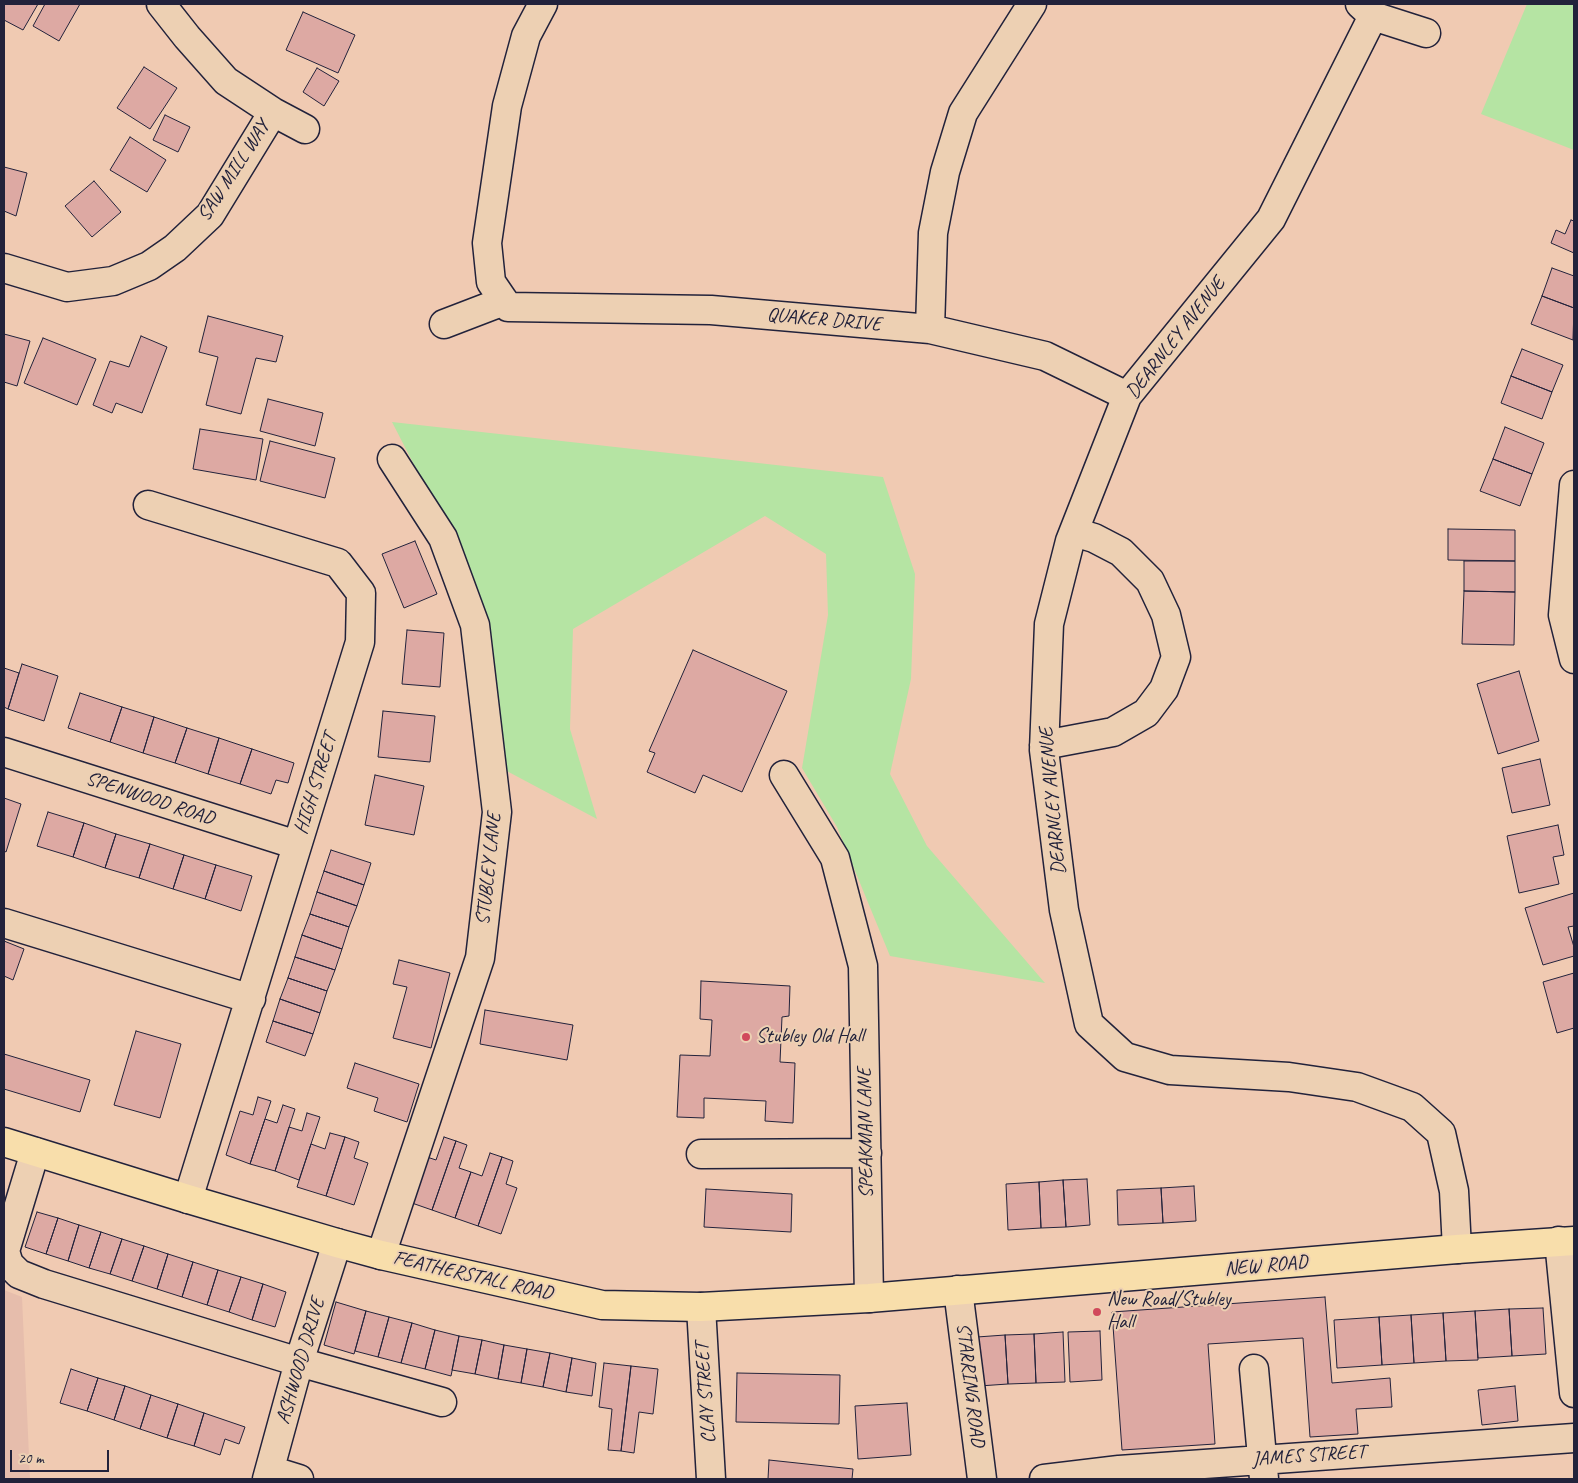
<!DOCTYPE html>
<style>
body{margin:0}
#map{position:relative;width:1578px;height:1483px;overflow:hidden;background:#f0cab2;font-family:Caveat,sans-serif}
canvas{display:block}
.frame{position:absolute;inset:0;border:5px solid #22223b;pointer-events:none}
.scale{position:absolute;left:10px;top:1450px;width:99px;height:22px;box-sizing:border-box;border:2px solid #22223b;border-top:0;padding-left:6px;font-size:15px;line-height:18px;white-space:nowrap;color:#22223b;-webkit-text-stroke:4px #edd0b3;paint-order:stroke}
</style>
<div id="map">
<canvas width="1578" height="1483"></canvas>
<div class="frame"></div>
<div class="scale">20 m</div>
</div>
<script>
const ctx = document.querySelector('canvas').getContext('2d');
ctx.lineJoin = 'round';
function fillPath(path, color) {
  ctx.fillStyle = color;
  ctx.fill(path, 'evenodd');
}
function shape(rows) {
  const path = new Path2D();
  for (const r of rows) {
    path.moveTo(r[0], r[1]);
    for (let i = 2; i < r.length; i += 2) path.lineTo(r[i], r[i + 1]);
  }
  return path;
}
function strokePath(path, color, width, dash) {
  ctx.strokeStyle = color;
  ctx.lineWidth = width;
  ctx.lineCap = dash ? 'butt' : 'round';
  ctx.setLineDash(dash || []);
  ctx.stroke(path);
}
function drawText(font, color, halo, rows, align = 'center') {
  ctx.font = font + ' Caveat,sans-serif';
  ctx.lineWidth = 4;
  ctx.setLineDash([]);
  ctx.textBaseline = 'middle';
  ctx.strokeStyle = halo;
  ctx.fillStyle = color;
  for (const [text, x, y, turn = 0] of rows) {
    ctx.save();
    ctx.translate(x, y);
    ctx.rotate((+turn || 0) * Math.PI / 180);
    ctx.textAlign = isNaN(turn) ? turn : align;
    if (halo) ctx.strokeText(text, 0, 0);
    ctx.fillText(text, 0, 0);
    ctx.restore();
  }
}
fillPath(shape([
 [4,1290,22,1297,30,1479,4,1479]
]), '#e6bdac');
fillPath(shape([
 [1527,4,1574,4,1574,150,1481,114],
 [392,422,883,477,915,574,911,679,890,774,927,846,1045,983,890,956,837,827,802,768,828,615,826,554,765,516,573,629,570,729,597,819,503,769,444,523]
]), '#b5e4a3');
const building = shape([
 [4,4,38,4,23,30,4,20,4,4],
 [45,4,80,4,59,41,33,26,45,4],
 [303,12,355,35,338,73,286,50,303,12],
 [144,67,177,88,150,129,117,108,144,67],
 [317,68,339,81,324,106,303,92,317,68],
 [165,115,190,127,178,152,153,140,165,115],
 [130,137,166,160,147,192,110,170,130,137],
 [4,167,27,173,16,216,4,211,4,167],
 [94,181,121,212,92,237,65,206,94,181],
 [1571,220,1574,221,1574,253,1551,243,1556,230,1565,234,1571,220],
 [1552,268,1574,276,1574,308,1542,296,1552,268],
 [1542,296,1574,308,1573,340,1531,324,1542,296],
 [208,316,283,336,276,362,256,358,241,414,206,405,218,357,199,352,208,316],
 [4,334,30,341,17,386,4,382,4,334],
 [141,336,167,347,142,413,116,403,112,413,93,405,110,361,129,367,141,336],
 [43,338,96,359,77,405,24,383,43,338],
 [1522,349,1563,365,1552,392,1511,376,1522,349],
 [1511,376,1552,392,1542,419,1501,403,1511,376],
 [268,399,323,413,315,446,260,431,268,399],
 [1505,427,1544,443,1532,474,1493,459,1505,427],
 [200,429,263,439,256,480,193,469,200,429],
 [270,441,335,458,325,498,260,481,270,441],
 [1493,459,1532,474,1520,506,1480,491,1493,459],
 [1448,529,1515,530,1515,561,1448,560,1448,529],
 [415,541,437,594,404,608,382,554,415,541],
 [1464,561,1515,561,1515,592,1464,591,1464,561],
 [1464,591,1515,592,1514,645,1462,644,1464,591],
 [407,630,444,633,440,687,402,684,407,630],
 [693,650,787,691,742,792,703,775,695,793,647,772,655,753,649,751,693,650],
 [22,664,58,676,44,721,8,709,22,664],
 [4,668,19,673,8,709,4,707,4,668],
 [1519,671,1539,741,1498,754,1477,684,1519,671],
 [80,693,122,707,110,742,68,728,80,693],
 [122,707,154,717,143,753,110,742,122,707],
 [383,711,435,716,430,762,378,757,383,711],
 [154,717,187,728,175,763,143,753,154,717],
 [187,728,219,738,208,774,175,763,187,728],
 [219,738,252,749,240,784,208,774,219,738],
 [252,749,294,763,288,783,276,780,271,794,240,784,252,749],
 [1540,759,1550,805,1512,813,1502,768,1540,759],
 [375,775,424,786,414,835,365,825,375,775],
 [4,798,21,804,6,852,4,851,4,798],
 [48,812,84,823,73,857,37,846,48,812],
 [84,823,116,834,105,868,73,857,84,823],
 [1558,825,1564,855,1553,857,1559,884,1519,893,1507,836,1558,825],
 [116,834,150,844,139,878,105,868,116,834],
 [150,844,184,855,173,889,139,878,150,844],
 [331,850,371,863,364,885,324,871,331,850],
 [184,855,216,865,205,899,173,889,184,855],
 [216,865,252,876,241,911,205,899,216,865],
 [324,871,364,885,357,906,317,892,324,871],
 [317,892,357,906,349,927,310,914,317,892],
 [1574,893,1574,926,1568,927,1574,947,1574,956,1543,965,1525,908,1574,893],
 [310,914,349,927,342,949,302,935,310,914],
 [302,935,342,949,335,970,295,957,302,935],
 [4,941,24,949,13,980,4,976,4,941],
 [295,957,335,970,327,991,288,978,295,957],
 [399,960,450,973,431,1048,393,1038,407,987,393,984,399,960],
 [1574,973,1574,1028,1557,1033,1543,982,1574,973],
 [288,978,327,991,320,1013,280,999,288,978],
 [701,981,790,986,789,1016,782,1017,780,1062,795,1063,793,1123,765,1121,766,1101,704,1098,704,1118,677,1117,680,1055,710,1056,712,1020,700,1019,701,981],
 [280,999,320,1013,313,1034,273,1021,280,999],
 [485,1010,573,1025,567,1060,480,1044,485,1010],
 [273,1021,313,1034,305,1056,266,1042,273,1021],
 [136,1031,181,1044,160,1118,114,1105,136,1031],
 [4,1054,90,1080,80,1112,4,1089,4,1054],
 [355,1063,419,1084,407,1122,374,1111,378,1098,347,1088,355,1063],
 [258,1097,271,1101,250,1164,226,1155,240,1111,253,1115,258,1097],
 [283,1105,295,1109,275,1171,250,1164,265,1119,277,1123,283,1105],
 [307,1113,320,1117,299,1180,275,1171,289,1127,302,1131,307,1113],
 [330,1133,345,1137,326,1196,297,1187,311,1144,325,1149,330,1133],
 [345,1137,359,1142,354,1158,368,1163,354,1205,326,1196,345,1137],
 [444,1137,456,1141,432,1210,409,1202,424,1156,436,1160,444,1137],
 [456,1141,467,1145,459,1168,471,1172,455,1218,432,1210,456,1141],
 [490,1153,502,1157,478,1226,455,1218,471,1172,482,1176,490,1153],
 [502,1157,513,1161,506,1184,517,1188,501,1234,478,1226,502,1157],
 [1087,1179,1090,1225,1066,1227,1063,1180,1087,1179],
 [1063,1180,1066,1227,1041,1228,1039,1182,1063,1180],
 [1039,1182,1041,1228,1008,1230,1006,1184,1039,1182],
 [1194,1186,1196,1221,1163,1223,1161,1188,1194,1186],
 [1161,1188,1163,1223,1118,1225,1117,1190,1161,1188],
 [706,1189,792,1194,791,1232,704,1227,706,1189],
 [37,1212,58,1218,46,1254,25,1247,37,1212],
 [58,1218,79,1225,68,1261,46,1254,58,1218],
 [79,1225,101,1232,89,1268,68,1261,79,1225],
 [101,1232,122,1239,110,1274,89,1268,101,1232],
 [122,1239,144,1246,132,1281,110,1274,122,1239],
 [144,1246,168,1254,157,1289,132,1281,144,1246],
 [168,1254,193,1262,182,1297,157,1289,168,1254],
 [193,1262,218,1270,207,1305,182,1297,193,1262],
 [218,1270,241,1277,229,1312,207,1305,218,1270],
 [241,1277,263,1284,252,1320,229,1312,241,1277],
 [263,1284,286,1292,275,1327,252,1320,263,1284],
 [1325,1297,1332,1383,1390,1378,1392,1407,1356,1409,1358,1434,1310,1437,1303,1338,1208,1344,1215,1444,1122,1450,1112,1312,1325,1297],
 [336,1302,366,1311,354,1354,324,1345,336,1302],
 [1543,1308,1546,1354,1512,1356,1509,1309,1543,1308],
 [1509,1309,1512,1356,1478,1358,1475,1311,1509,1309],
 [366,1311,389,1317,378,1357,355,1351,366,1311],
 [1475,1311,1478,1360,1446,1361,1443,1313,1475,1311],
 [1443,1313,1446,1361,1414,1363,1411,1315,1443,1313],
 [1411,1315,1414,1363,1382,1365,1379,1317,1411,1315],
 [389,1317,412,1323,401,1363,378,1357,389,1317],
 [1379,1317,1382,1365,1337,1368,1334,1320,1379,1317],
 [412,1323,435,1330,425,1369,401,1363,412,1323],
 [435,1330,459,1336,451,1376,425,1369,435,1330],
 [1100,1331,1102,1380,1070,1382,1068,1332,1100,1331],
 [1063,1332,1065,1382,1036,1383,1034,1334,1063,1332],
 [1034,1334,1036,1383,1008,1384,1005,1335,1034,1334],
 [1005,1335,1008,1384,979,1386,977,1337,1005,1335],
 [459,1336,482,1340,475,1374,452,1370,459,1336],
 [482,1340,504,1345,498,1379,475,1374,482,1340],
 [504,1345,527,1349,521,1383,498,1379,504,1345],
 [527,1349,550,1353,543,1387,521,1383,527,1349],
 [550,1353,572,1358,566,1392,543,1387,550,1353],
 [572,1358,596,1363,592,1396,566,1392,572,1358],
 [604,1363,631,1366,621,1451,608,1450,612,1409,599,1407,604,1363],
 [631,1366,658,1369,653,1414,639,1412,634,1453,621,1451,631,1366],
 [71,1369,98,1378,87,1411,60,1403,71,1369],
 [737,1373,840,1375,839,1424,736,1422,737,1373],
 [98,1378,125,1386,114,1420,87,1411,98,1378],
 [125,1386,151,1395,140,1429,114,1420,125,1386],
 [1515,1386,1518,1421,1482,1425,1478,1390,1515,1386],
 [151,1395,178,1404,167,1438,140,1429,151,1395],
 [907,1403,911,1455,858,1459,855,1406,907,1403],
 [178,1404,204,1413,194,1446,167,1438,178,1404],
 [204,1413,245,1427,239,1444,225,1439,220,1455,194,1446,204,1413],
 [769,1460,853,1469,852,1479,768,1479,769,1460]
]);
fillPath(building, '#dda9a3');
strokePath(building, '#22223b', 1);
const minor = shape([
 [161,4,187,37,226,81,273,112,305,129],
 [543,4,526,36,507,106,487,243,491,282,508,307,711,310,930,329,1045,356,1127,396],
 [1360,4,1373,16,1426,33],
 [1373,16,1271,219,1127,396,1070,541,1049,624,1044,750,1064,910,1089,1024,1125,1057,1170,1070,1289,1077,1357,1087,1412,1107,1441,1133,1454,1191,1457,1249],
 [4,268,67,287,113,281,149,266,175,248,210,215,273,112],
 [444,324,504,301],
 [930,329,933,233,945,172,963,113,1032,4],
 [1574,485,1563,615,1574,659],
 [148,505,338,563,361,593,360,642,188,1199],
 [1044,745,1113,732,1146,713,1164,689,1176,657,1166,615,1150,581,1121,552,1094,538,1074,532],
 [4,752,297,845],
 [784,775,835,858,863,966,869,1298],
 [4,923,251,999],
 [35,1152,5,1251,9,1264,19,1274,44,1284,299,1362,442,1402],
 [701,1154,867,1153],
 [1559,1241,1574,1393],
 [381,1255,480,958,497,812,475,625,443,538,392,459],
 [958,1290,982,1479],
 [701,1307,711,1479],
 [1254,1369,1264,1479],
 [270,1470,299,1479],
 [267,1479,299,1362,337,1243],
 [1044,1479,1119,1470,1574,1438]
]);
const highway = shape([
 [4,1142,188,1199,337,1243,381,1255,602,1305,701,1307,869,1298,1457,1249,1574,1241]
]);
strokePath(minor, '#22223b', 31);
strokePath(highway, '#22223b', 31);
strokePath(minor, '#edd0b3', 28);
strokePath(highway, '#f8deab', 28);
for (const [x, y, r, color] of [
 [746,1037,5,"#d1495b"],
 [1097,1312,5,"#d1495b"]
]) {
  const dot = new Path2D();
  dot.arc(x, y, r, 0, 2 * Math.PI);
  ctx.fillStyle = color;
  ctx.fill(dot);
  strokePath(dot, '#edd0b3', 2);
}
drawText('20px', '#22223b', '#edd0b3', [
 ["SAW MILL WAY",234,171,-57],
 ["QUAKER DRIVE",824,320,5],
 ["DEARNLEY AVENUE",1176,338,-52],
 ["HIGH STREET",316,784,-73],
 ["SPENWOOD ROAD",150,799,18],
 ["DEARNLEY AVENUE",1053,801,-95],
 ["STUBLEY LANE",489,869,-84],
 ["SPEAKMAN LANE",866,1133,-91],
 ["NEW ROAD",1266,1266,-5],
 ["FEATHERSTALL ROAD",473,1276,13],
 ["ASHWOOD DRIVE",301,1361,-74],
 ["STARRING ROAD",970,1385,83],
 ["CLAY STREET",706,1393,-94],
 ["JAMES STREET",1309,1456,-4]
]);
drawText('20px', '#22223b', '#edd0b3', [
 ["Stubley Old Hall",756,1037],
 ["New Road/Stubley",1107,1300],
 ["Hall",1107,1323]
], 'left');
</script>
